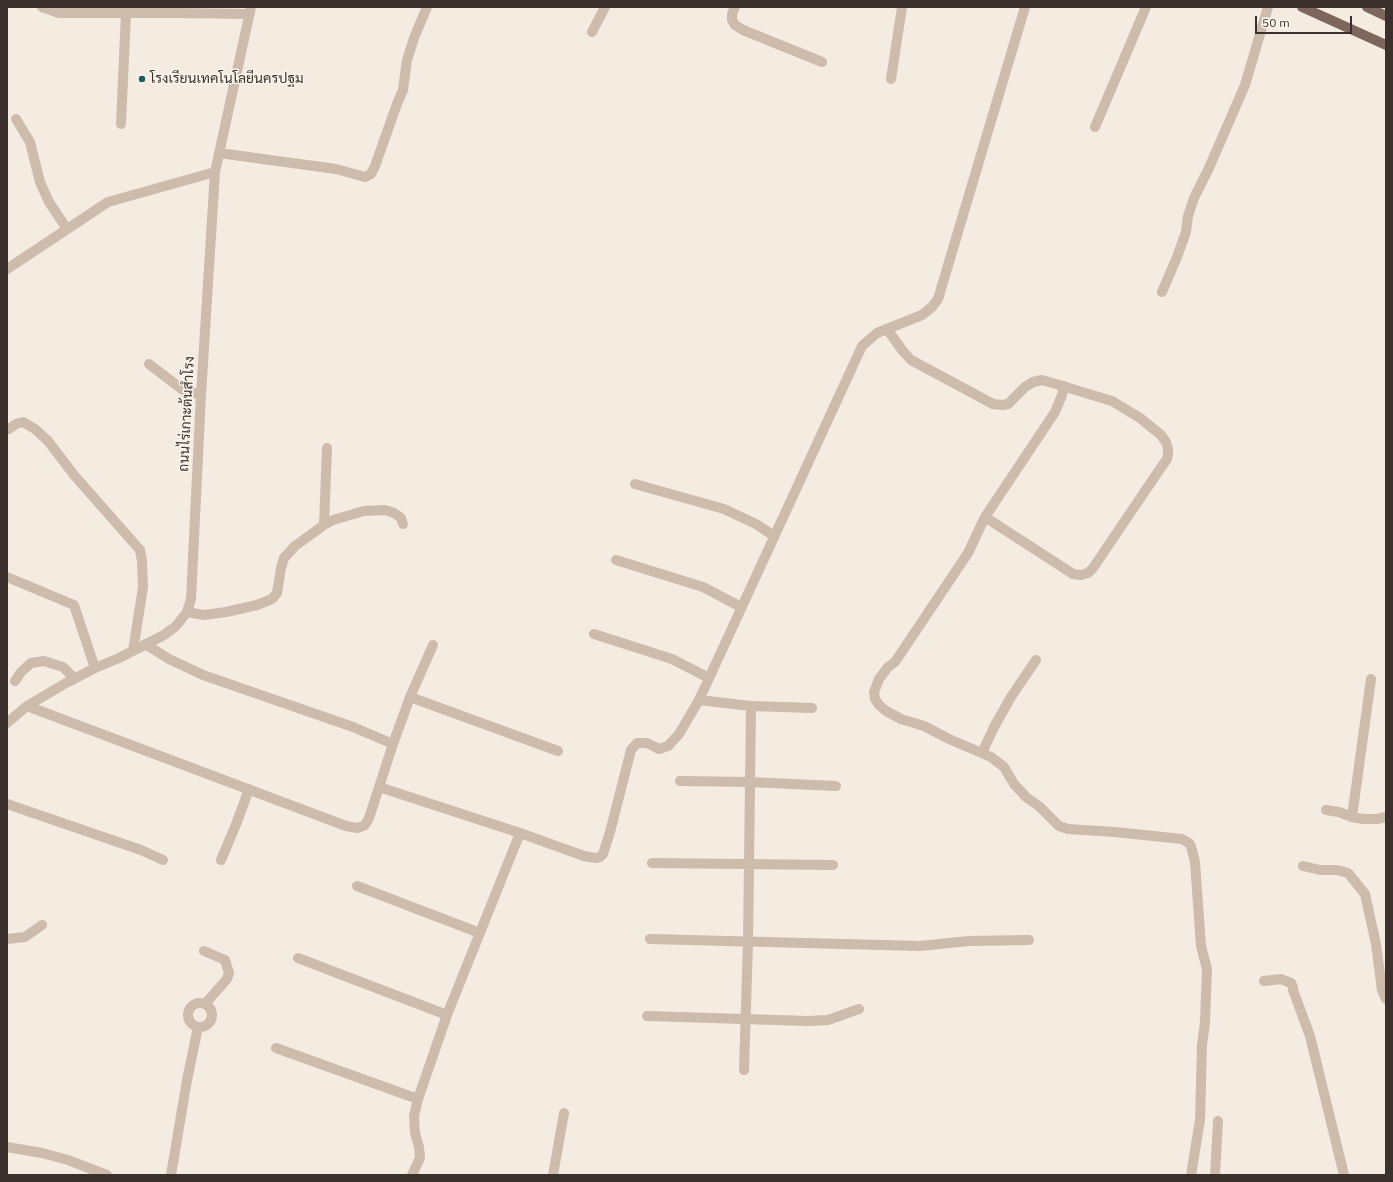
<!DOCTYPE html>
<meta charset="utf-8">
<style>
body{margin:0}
#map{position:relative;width:1393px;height:1182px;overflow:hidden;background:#f4ebe1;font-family:"IBM Plex Sans",sans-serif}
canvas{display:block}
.frame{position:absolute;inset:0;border:8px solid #3b302b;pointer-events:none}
.scale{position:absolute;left:1255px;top:16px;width:97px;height:18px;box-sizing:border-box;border:2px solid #3b302b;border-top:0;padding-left:5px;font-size:12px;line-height:14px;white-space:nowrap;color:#3b302b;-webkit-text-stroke:3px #fbf5ee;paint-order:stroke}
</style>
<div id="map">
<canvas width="1393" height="1182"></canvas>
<div class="frame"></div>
<div class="scale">50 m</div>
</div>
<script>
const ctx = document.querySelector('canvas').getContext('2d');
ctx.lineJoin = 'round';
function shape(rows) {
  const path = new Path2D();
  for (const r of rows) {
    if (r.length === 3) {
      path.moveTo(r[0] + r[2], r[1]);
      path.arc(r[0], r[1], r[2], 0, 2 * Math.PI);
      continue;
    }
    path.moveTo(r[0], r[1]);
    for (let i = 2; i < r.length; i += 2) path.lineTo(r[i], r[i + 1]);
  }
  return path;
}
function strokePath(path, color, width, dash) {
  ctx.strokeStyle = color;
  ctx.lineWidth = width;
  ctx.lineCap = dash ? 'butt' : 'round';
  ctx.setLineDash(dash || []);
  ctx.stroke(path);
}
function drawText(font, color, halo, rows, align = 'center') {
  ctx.font = font + ' "IBM Plex Sans",Sarabun,sans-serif';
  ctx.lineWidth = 3;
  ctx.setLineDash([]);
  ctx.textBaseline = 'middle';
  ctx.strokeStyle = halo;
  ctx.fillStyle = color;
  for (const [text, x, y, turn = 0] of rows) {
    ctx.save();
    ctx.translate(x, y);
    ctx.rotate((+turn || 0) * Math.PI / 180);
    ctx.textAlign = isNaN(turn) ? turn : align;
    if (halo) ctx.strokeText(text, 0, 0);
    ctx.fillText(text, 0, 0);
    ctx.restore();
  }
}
strokePath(shape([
 [42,7,59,13,177,13,250,14],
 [735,7,732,14,732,20,735,25,743,30,822,62],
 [592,32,605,7],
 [891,79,902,7],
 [16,119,30,142,40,182,49,202,67,229],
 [121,124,126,13],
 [1095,127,1146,7],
 [219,153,336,169,365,177,371,174,375,166,397,104,403,90,407,60,414,38,427,7],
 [7,269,108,202,215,172],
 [1162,292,1177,257,1186,232,1188,216,1194,198,1209,168,1245,85,1268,7],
 [887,329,902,350,911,360,993,404,1003,405,1008,404,1025,387,1033,382,1042,380,1049,382,1112,401,1140,418,1161,435,1166,442,1168,449,1168,454,1167,459,1162,466,1093,568,1088,573,1081,575,1073,574,985,517],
 [149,364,183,390,201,395],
 [1064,386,1062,395,1055,412,985,517,968,553,895,662,888,667,879,679,874,692,875,699,879,705,886,711,901,719,924,726,949,739,991,757,1004,767,1014,784,1026,797,1040,807,1059,826,1068,829,1115,832,1182,839,1187,842,1190,844,1192,850,1195,862,1201,946,1207,969,1205,1022,1202,1045,1200,1120,1191,1175],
 [9,429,16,424,23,422,35,429,48,441,74,475,140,550,142,561,143,587,133,651],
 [635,484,724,509,756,524,774,536],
 [324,525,327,448],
 [616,560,703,587,741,607],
 [7,577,74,605,95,668],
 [187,612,204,615,226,612,257,605,272,599,277,593,281,568,284,558,295,546,324,525,333,520,364,511,385,510,394,513,401,518,403,524],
 [594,634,672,659,709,678],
 [145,644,169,659,203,675,353,727,393,744],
 [15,681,21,672,31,663,44,661,63,667,74,678],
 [410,697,558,751],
 [699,700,751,706,812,708],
 [27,706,346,826,358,828,365,825,369,818,393,744,410,697,433,645],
 [7,723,27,706,66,683,95,668,119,658,164,635,176,626,187,612,191,599,201,395,215,172,251,7],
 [982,753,994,727,1011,697,1036,660],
 [680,781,750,782,836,786],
 [379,787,520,833],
 [7,804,141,850,163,860],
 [1326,810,1339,812,1352,817,1363,819,1377,819,1386,817],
 [1352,817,1371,679],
 [221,860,237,822,249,789],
 [652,863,833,865],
 [1303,866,1320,870,1337,870,1348,873,1365,894,1376,944,1382,990,1386,999],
 [357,886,480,933],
 [7,939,25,937,42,925],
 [650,939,920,946,969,941,1029,940],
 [204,951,225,960,229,973,227,979,205,1004],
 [298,958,447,1015],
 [1264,981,1281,979,1291,983,1293,987,1293,990,1310,1036,1344,1175],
 [200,1015,12],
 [647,1016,808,1021,828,1020,859,1009],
 [276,1048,418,1099],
 [744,1070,748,942,751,706],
 [7,1147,42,1153,68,1160,107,1175],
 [171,1175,187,1080,198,1027],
 [412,1175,420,1158,419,1147,415,1133,414,1116,418,1099,447,1015,520,833,584,856,596,858,600,857,603,854,610,832,631,750,637,743,647,743,659,749,668,746,679,734,699,700,862,346,877,333,922,315,932,307,938,299,1025,7],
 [553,1175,564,1113],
 [1215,1175,1218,1121]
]), '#cdbbac', 10);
strokePath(shape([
 [1302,7,1386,45],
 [1367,7,1386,16]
]), '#7d675c', 10);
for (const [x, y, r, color] of [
 [142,79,4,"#1f5a5e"]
]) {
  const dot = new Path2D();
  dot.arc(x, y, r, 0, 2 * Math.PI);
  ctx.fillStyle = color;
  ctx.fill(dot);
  strokePath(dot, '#fbf5ee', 1.5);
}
drawText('14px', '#3b302b', '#fbf5ee', [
 ["โรงเรียนเทคโนโลยีนครปฐม",150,79]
], 'left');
drawText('14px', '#3b302b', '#fbf5ee', [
 ["ถนนไร่เกาะต้นสำโรง",187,414,-87]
]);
</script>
